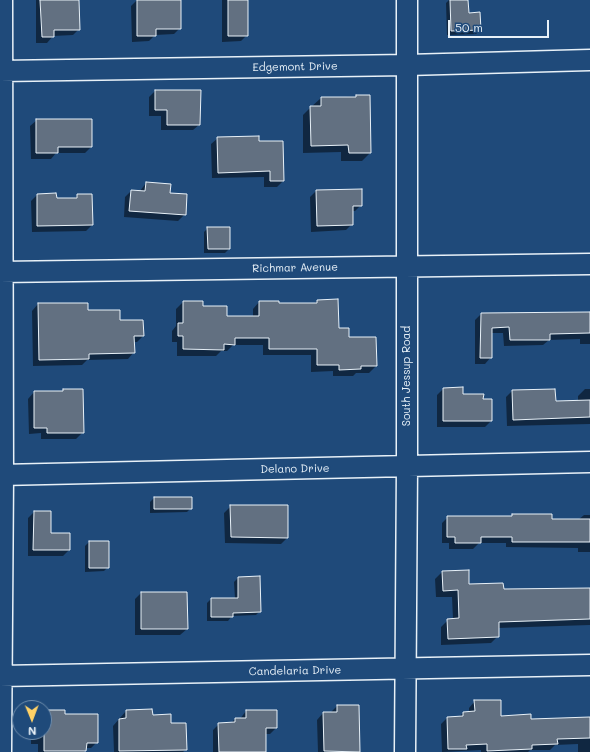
<!DOCTYPE html>
<style>
body{margin:0}
#map{position:relative;width:590px;height:752px;overflow:hidden;background:#1f4a7a;font-family:Mali,sans-serif}
canvas{display:block}
.north{position:absolute;left:12px;top:700px;width:40px;height:40px;box-sizing:border-box;background:#1f4a7a;border:1px solid #6f8dac;border-radius:50%;rotate:179deg;font-size:11px;font-weight:700;line-height:16px;text-align:center;color:#e8f1f8}
.north::after{content:'';display:block;margin:auto;width:14px;height:18px;background:#ffd166;clip-path:polygon(50% 0,100% 100%,50% 72%,0 100%)}
.scale{position:absolute;left:448px;top:20px;width:101px;height:18px;box-sizing:border-box;border:2px solid #e8f1f8;border-top:0;padding-left:5px;font-size:12px;line-height:14px;white-space:nowrap;color:#e8f1f8;-webkit-text-stroke:3px #1f4a7a;paint-order:stroke}
</style>
<div id="map">
<canvas width="590" height="752"></canvas>
<div class="north">N</div>
<div class="scale">50 m</div>
</div>
<script>
const ctx = document.querySelector('canvas').getContext('2d');
ctx.lineJoin = 'round';
function fillPath(path, color) {
  ctx.fillStyle = color;
  ctx.fill(path, 'evenodd');
}
function shape(rows) {
  const path = new Path2D();
  for (const r of rows) {
    path.moveTo(r[0], r[1]);
    for (let i = 2; i < r.length; i += 2) path.lineTo(r[i], r[i + 1]);
  }
  return path;
}
function strokePath(path, color, width, dash) {
  ctx.strokeStyle = color;
  ctx.lineWidth = width;
  ctx.lineCap = dash ? 'butt' : 'round';
  ctx.setLineDash(dash || []);
  ctx.stroke(path);
}
function drawText(font, color, halo, rows, align = 'center') {
  ctx.font = font + ' Mali,sans-serif';
  ctx.lineWidth = 4;
  ctx.setLineDash([]);
  ctx.textBaseline = 'middle';
  ctx.strokeStyle = halo;
  ctx.fillStyle = color;
  for (const [text, x, y, turn = 0] of rows) {
    ctx.save();
    ctx.translate(x, y);
    ctx.rotate((+turn || 0) * Math.PI / 180);
    ctx.textAlign = isNaN(turn) ? turn : align;
    if (halo) ctx.strokeText(text, 0, 0);
    ctx.fillText(text, 0, 0);
    ctx.restore();
  }
}
fillPath(shape([
 [36,0,78,0,79,29,73,35,53,36,47,43,36,43],
 [137,0,180,0,180,28,174,34,155,35,149,41,132,42,131,6],
 [222,0,247,0,247,35,241,41,222,42],
 [449,0,467,0,468,14,480,30,476,34,447,35,446,3],
 [155,91,200,124,193,130,161,130,161,116,149,116,149,97],
 [369,96,370,153,362,161,341,161,341,152,303,153,303,115,311,107,321,98],
 [37,120,91,147,85,153,56,153,51,159,31,159,30,126],
 [218,138,258,142,283,181,277,187,264,187,264,177,212,178,211,144],
 [146,183,169,194,185,214,178,221,124,217,125,197,131,191,140,191],
 [316,191,361,205,355,211,352,211,352,224,346,230,311,232,310,197],
 [37,195,56,199,74,199,78,195,92,225,86,231,32,232,31,201],
 [208,228,229,249,225,253,204,253,204,232],
 [337,300,338,329,376,366,369,373,356,373,353,376,333,376,333,371,311,372,311,355,263,355,263,345,233,345,227,351,221,351,216,356,177,356,177,342,172,342,172,331,176,326,176,309,183,302,202,307,226,317,253,317,253,309,259,302,278,304,314,304,317,301],
 [38,304,87,312,119,321,143,336,137,342,134,342,134,352,128,359,87,360,82,365,33,366,32,311],
 [590,312,590,344,580,344,580,339,549,340,543,345,504,346,503,333,491,333,491,357,485,364,475,364,475,320,481,314],
 [443,389,462,395,491,421,485,427,437,427,437,395],
 [585,389,590,389,590,424,507,426,506,397,512,391,554,390,555,402,578,401,578,396],
 [82,390,83,432,76,439,41,439,41,433,29,434,28,399,34,392],
 [154,498,191,508,187,512,150,513,150,502],
 [231,506,287,538,281,544,225,543,224,513],
 [34,512,50,512,50,534,69,550,63,556,28,556,28,518],
 [513,515,551,520,578,520,584,515,590,515,590,552,578,552,578,548,506,547,506,543,479,543,473,549,449,549,449,543,442,543,442,523,448,517,510,517],
 [89,542,108,567,104,571,85,572,85,546],
 [442,572,468,586,503,590,590,589,590,625,498,628,498,636,491,643,441,645,441,627,448,620,453,619,452,597,436,597,435,579],
 [238,578,260,611,256,615,232,616,228,621,207,621,207,603,211,599,235,599,234,582],
 [141,593,187,629,180,635,135,635,135,599],
 [475,701,500,717,530,720,590,717,590,752,578,752,578,744,555,745,550,750,530,750,528,752,481,752,481,750,442,752,441,724,447,718,459,717,463,713,469,713,469,708],
 [337,706,358,706,359,752,318,752,317,720,323,713,331,712],
 [44,711,64,715,97,742,91,748,86,748,84,752,38,752,38,744,31,744,31,732,44,732],
 [126,711,152,716,170,724,186,749,183,752,114,752,113,726],
 [246,711,276,728,270,734,265,734,265,752,213,752,213,730,219,724,231,723,235,719,240,719]
]), '#0007');
const building = shape([
 [40,0,79,0,80,30,54,30,54,37,42,37,40,0],
 [137,0,181,0,181,29,156,29,156,36,137,36,137,0],
 [228,0,248,0,248,36,228,36,228,0],
 [450,0,468,0,469,13,480,12,481,30,451,31,450,0],
 [155,90,201,90,200,125,167,125,167,110,155,110,155,90],
 [356,95,370,95,371,153,349,153,348,145,311,146,310,106,321,106,321,97,356,97,356,95],
 [36,119,92,119,92,147,58,147,58,153,36,153,36,119],
 [259,136,259,141,283,141,284,181,270,181,270,171,218,173,217,137,259,136],
 [146,182,171,184,170,193,187,194,186,215,129,211,131,190,145,191,146,182],
 [362,189,362,206,353,206,353,225,317,226,316,190,362,189],
 [56,193,57,198,77,198,77,194,92,194,93,225,37,226,37,194,56,193],
 [207,227,230,227,230,249,208,249,207,227],
 [338,299,339,328,349,328,349,337,376,337,377,366,361,366,361,369,339,370,339,365,317,365,317,349,269,349,269,338,235,338,235,345,224,344,224,350,183,349,183,336,178,336,178,323,183,323,183,301,203,301,203,306,227,306,227,316,259,316,259,301,279,301,279,303,317,303,317,300,338,299],
 [38,303,88,303,88,310,120,310,120,320,143,320,144,336,134,336,135,353,89,354,89,359,39,360,38,303],
 [590,312,590,333,550,334,550,340,510,340,509,327,492,328,492,358,480,358,481,313,590,312],
 [463,387,463,394,484,394,483,399,492,399,492,421,443,421,443,388,463,387],
 [63,389,83,389,84,433,47,433,47,428,34,428,34,391,63,391,63,389],
 [555,389,556,401,590,400,590,417,513,420,512,390,555,389],
 [154,497,192,497,192,509,154,509,154,497],
 [230,505,288,505,288,538,231,537,230,505],
 [34,511,51,511,51,533,70,533,70,550,33,550,34,511],
 [512,514,552,514,552,519,590,519,590,542,512,542,512,537,481,537,481,543,455,543,455,537,447,537,447,516,512,516,512,514],
 [89,541,109,541,109,568,89,568,89,541],
 [469,570,469,584,503,583,504,589,590,588,590,619,499,622,499,637,448,639,447,619,459,618,458,590,443,591,442,571,469,570],
 [260,576,261,612,233,613,233,617,211,617,211,598,238,598,238,577,260,576],
 [141,592,187,592,188,629,141,629,141,592],
 [474,700,501,700,501,716,531,714,531,719,590,717,590,738,557,739,558,744,532,745,532,749,487,751,487,744,466,745,467,749,448,749,447,717,463,716,463,712,475,711,474,700],
 [337,705,359,705,360,752,324,751,323,712,337,712,337,705],
 [152,709,153,715,171,714,171,723,186,723,187,750,119,751,119,719,126,718,126,710,152,709],
 [44,710,65,710,65,714,98,714,98,743,87,743,86,751,44,751,44,710],
 [246,710,277,710,277,728,266,728,266,752,219,752,218,723,235,722,235,718,246,718,246,710]
]);
fillPath(building, '#627081');
strokePath(building, '#e8f1f8', 1);
const minor = shape([
 [0,71,407,65,590,60],
 [0,272,590,264],
 [0,475,590,462],
 [0,676,590,665],
 [1,752,3,475,2,0],
 [405,752,407,466,407,0]
]);
strokePath(minor, '#e8f1f8', 23);
strokePath(minor, '#1f4a7a', 20);
drawText('11px', '#e8f1f8', '#1f4a7a', [
 ["Edgemont Drive",295,67,-1],
 ["Richmar Avenue",295,268,-1],
 ["South Jessup Road",407,376,-90],
 ["Delano Drive",295,469,-1],
 ["Candelaria Drive",295,671,-1]
]);
</script>
